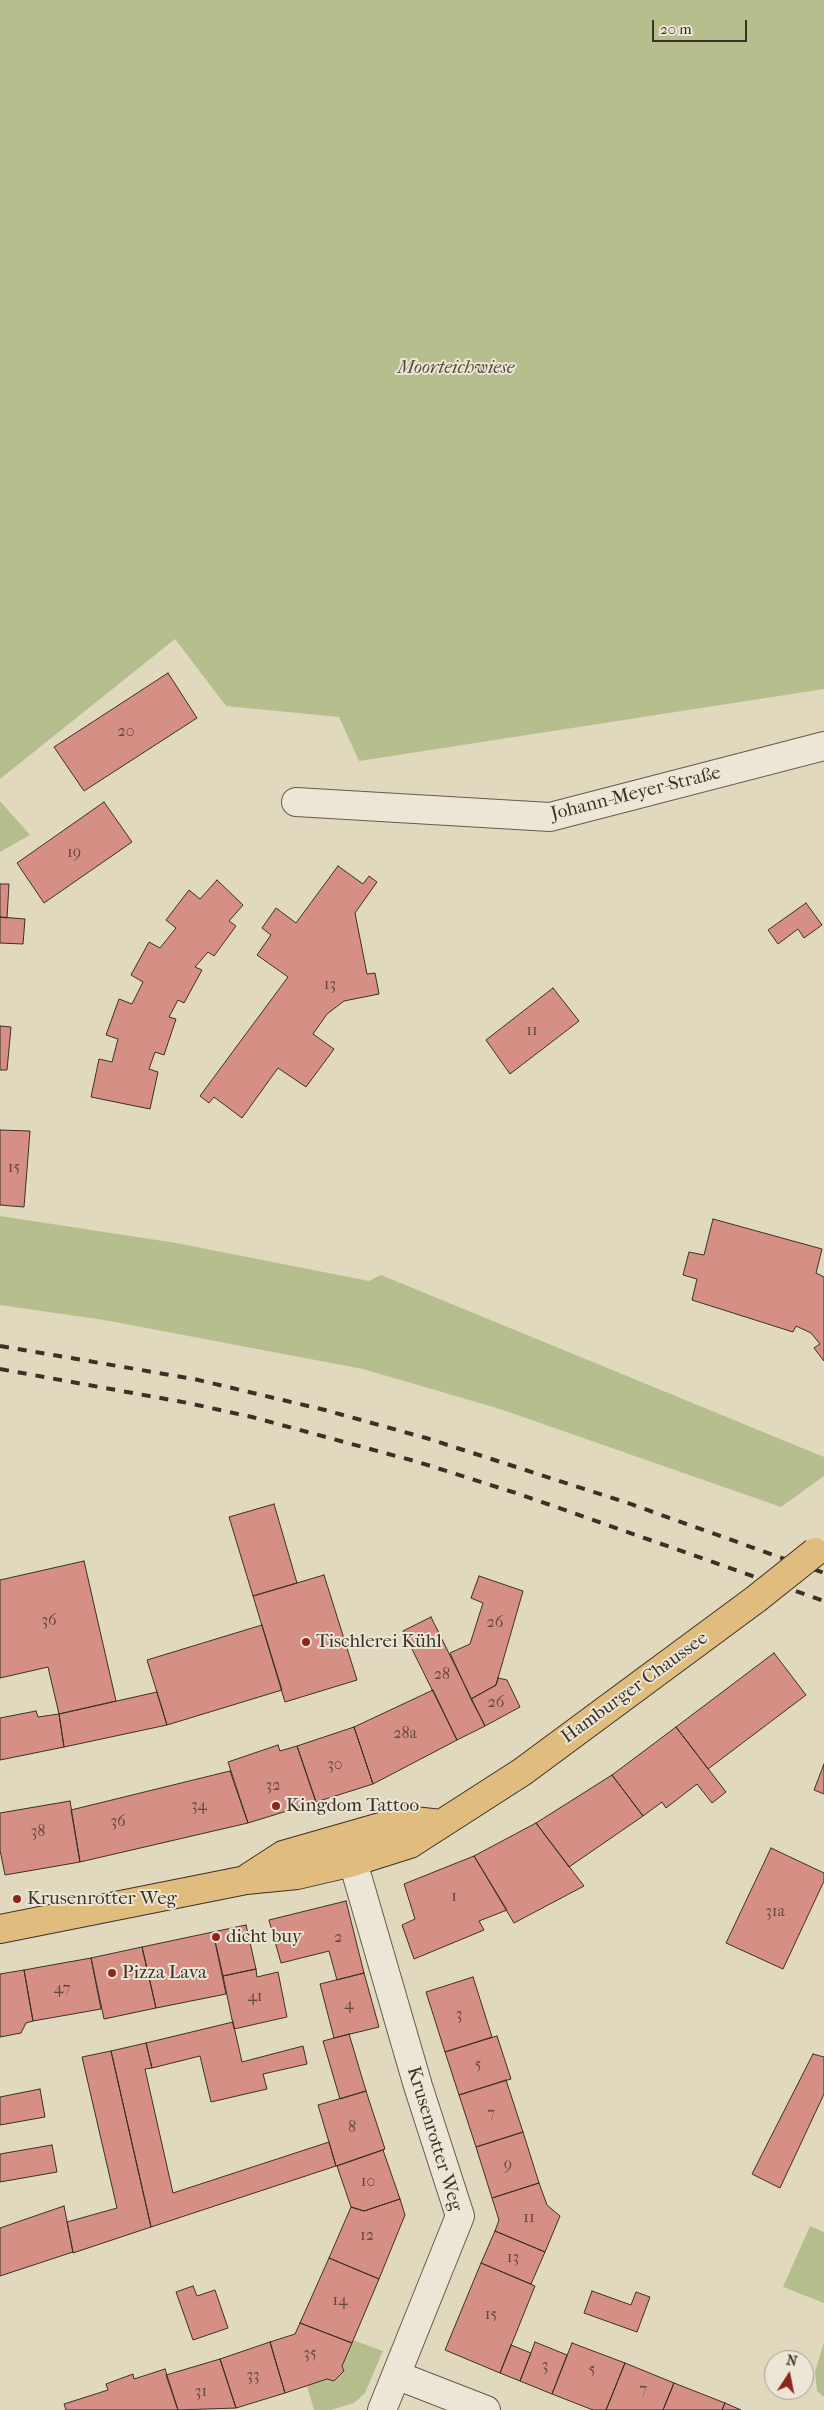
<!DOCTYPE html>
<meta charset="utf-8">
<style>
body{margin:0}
#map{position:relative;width:824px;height:2410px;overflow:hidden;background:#e0d9be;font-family:"IM FELL French Canon",serif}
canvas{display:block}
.north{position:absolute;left:764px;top:2350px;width:50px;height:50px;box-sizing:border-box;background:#ebe6d5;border:1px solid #a59d8f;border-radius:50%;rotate:11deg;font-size:14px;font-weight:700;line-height:20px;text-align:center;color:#3c3027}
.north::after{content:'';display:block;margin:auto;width:18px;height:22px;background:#8f2418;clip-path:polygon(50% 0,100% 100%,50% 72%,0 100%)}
.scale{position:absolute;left:652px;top:20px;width:95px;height:22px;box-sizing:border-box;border:2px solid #3c3027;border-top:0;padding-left:6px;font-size:15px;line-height:18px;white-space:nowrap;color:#3c3027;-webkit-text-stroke:4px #ebe6d5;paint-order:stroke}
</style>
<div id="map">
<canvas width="824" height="2410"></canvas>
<div class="north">N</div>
<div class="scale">20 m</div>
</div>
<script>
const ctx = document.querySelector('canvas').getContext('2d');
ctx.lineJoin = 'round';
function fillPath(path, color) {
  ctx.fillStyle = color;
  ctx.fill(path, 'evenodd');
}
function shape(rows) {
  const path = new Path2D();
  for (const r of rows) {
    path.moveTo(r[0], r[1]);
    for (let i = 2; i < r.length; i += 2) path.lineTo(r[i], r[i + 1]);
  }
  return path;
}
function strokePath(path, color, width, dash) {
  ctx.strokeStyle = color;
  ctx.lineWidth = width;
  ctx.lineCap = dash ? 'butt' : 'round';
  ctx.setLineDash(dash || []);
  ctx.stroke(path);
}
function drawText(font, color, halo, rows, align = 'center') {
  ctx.font = font + ' "IM FELL French Canon",serif';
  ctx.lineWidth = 4;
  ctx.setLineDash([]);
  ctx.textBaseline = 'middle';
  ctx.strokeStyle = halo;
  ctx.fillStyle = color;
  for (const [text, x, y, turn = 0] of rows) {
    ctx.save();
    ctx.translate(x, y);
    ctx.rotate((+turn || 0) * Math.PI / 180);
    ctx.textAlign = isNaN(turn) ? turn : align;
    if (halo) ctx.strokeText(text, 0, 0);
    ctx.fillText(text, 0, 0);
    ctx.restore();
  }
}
fillPath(shape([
 [0,0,824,0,824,689,359,761,339,717,226,706,175,639,0,779],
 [0,801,30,835,0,852],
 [0,1216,176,1243,369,1281,381,1275,824,1457,824,1476,781,1507,500,1409,363,1369,104,1320,0,1305],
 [810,2226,824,2232,824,2303,783,2287],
 [353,2340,383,2351,365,2393,354,2403,331,2410,314,2410,307,2386,327,2379,334,2381,344,2372,342,2366],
 [824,2342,824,2397,817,2391,815,2372]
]), '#b7be8e');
const building = shape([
 [168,673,197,718,84,791,54,747,168,673],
 [104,802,132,842,44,903,17,863,104,802],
 [338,866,363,884,369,876,377,882,355,913,367,974,375,973,379,994,344,1001,327,1014,313,1034,334,1049,306,1087,278,1068,242,1118,214,1097,209,1103,200,1096,288,977,257,955,271,935,262,928,276,908,296,923,338,866],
 [217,880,243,905,229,921,236,926,214,956,208,952,195,967,202,970,184,1003,178,1000,169,1017,176,1019,164,1055,155,1052,149,1069,158,1072,150,1109,91,1097,99,1059,112,1062,118,1039,106,1035,119,999,132,1004,143,982,131,975,149,942,160,948,176,928,166,920,189,890,200,899,217,880],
 [0,884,9,884,7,918,0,917,0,884],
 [806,903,822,925,804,938,798,929,778,944,768,930,806,903],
 [0,917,25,919,23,944,0,943,0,917],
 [553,988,579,1021,510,1074,486,1040,553,988],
 [0,1026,11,1027,7,1070,0,1070,0,1026],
 [0,1130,30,1131,24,1207,0,1205,0,1130],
 [713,1219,822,1249,816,1273,824,1277,824,1361,814,1348,820,1344,811,1333,796,1326,793,1332,692,1300,697,1279,683,1275,689,1252,704,1255,713,1219],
 [274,1504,297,1583,253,1596,229,1517,274,1504],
 [84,1561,116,1701,59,1714,48,1667,0,1678,0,1580,84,1561],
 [324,1575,357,1680,285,1702,253,1596,324,1575],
 [479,1576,523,1591,496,1685,471,1699,450,1653,470,1644,483,1603,471,1598,479,1576],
 [431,1617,485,1726,457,1740,403,1631,431,1617],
 [262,1625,282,1690,167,1725,147,1660,262,1625],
 [774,1653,806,1695,708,1769,676,1727,774,1653],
 [498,1678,507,1680,520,1707,485,1726,471,1699,496,1685,498,1678],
 [433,1690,457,1740,373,1784,354,1727,433,1690],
 [157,1692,167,1725,64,1747,59,1714,157,1692],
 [36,1711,38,1717,59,1714,64,1747,0,1760,0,1718,36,1711],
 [354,1727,373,1784,316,1802,297,1746,354,1727],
 [676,1727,726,1792,712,1803,697,1784,666,1808,662,1802,643,1816,612,1775,676,1727],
 [278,1745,280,1751,297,1746,316,1802,248,1823,228,1762,278,1745],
 [824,1764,824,1794,814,1790,824,1764],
 [230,1771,248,1823,80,1862,71,1810,230,1771],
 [612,1775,643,1816,569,1867,536,1823,612,1775],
 [70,1801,80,1862,5,1875,0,1850,0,1813,70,1801],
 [536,1823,584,1886,514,1923,474,1856,536,1823],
 [771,1848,824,1873,824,1881,783,1969,726,1943,771,1848],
 [474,1856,507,1910,479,1921,484,1930,414,1959,402,1925,415,1919,404,1884,474,1856],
 [346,1901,364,1973,337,1980,329,1951,281,1963,269,1920,346,1901],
 [246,1925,256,1969,223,1976,213,1932,246,1925],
 [213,1932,226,1994,156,2008,142,1947,213,1932],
 [142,1947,156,2008,104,2019,91,1958,142,1947],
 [91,1958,101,2009,33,2021,24,1970,91,1958],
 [256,1969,257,1977,278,1972,287,2017,234,2029,223,1976,256,1969],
 [24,1970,33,2021,26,2023,21,2033,0,2037,0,1974,24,1970],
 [364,1973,379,2027,334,2038,320,1984,364,1973],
 [473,1977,492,2037,445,2052,426,1992,473,1977],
 [233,2022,242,2062,303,2046,307,2064,263,2074,267,2089,211,2102,200,2056,152,2068,146,2043,233,2022],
 [349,2034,366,2091,340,2099,323,2041,349,2034],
 [497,2036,511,2079,459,2095,445,2052,497,2036],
 [146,2043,152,2068,145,2069,173,2193,329,2142,336,2166,151,2227,111,2051,146,2043],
 [111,2051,151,2227,73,2253,67,2222,117,2208,82,2057,111,2051],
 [813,2054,824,2057,824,2094,780,2188,752,2174,813,2054],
 [506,2080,523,2132,476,2147,459,2095,506,2080],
 [40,2089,45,2117,0,2125,0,2097,40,2089],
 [366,2091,385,2149,336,2166,318,2105,366,2091],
 [523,2132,539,2183,492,2198,476,2147,523,2132],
 [52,2145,57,2172,0,2182,0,2154,52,2145],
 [383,2150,400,2199,364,2211,351,2207,337,2166,383,2150],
 [539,2183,547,2205,560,2216,545,2252,495,2231,499,2220,492,2198,539,2183],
 [400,2199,405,2215,379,2279,329,2258,351,2207,364,2211,400,2199],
 [64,2206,73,2252,0,2276,0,2228,64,2206],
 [495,2231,545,2252,531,2284,481,2263,495,2231],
 [329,2258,379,2279,352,2343,300,2323,329,2258],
 [481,2263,535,2286,500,2373,445,2350,481,2263],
 [193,2286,197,2296,215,2290,228,2328,193,2340,176,2292,193,2286],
 [592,2291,631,2305,636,2292,650,2297,637,2332,584,2313,592,2291],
 [300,2323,352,2343,342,2366,344,2371,334,2381,327,2379,285,2393,270,2342,295,2334,300,2323],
 [270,2342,285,2393,236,2408,220,2359,270,2342],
 [535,2342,567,2355,552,2394,520,2381,535,2342],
 [572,2343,625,2363,606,2410,593,2410,552,2394,572,2343],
 [511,2345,531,2353,520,2381,500,2373,511,2345],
 [220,2359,236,2408,178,2410,166,2375,220,2359],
 [625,2363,674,2383,663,2410,606,2410,625,2363],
 [165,2369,178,2410,66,2410,64,2404,108,2390,106,2384,133,2374,134,2379,165,2369],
 [674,2383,725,2403,722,2410,663,2410,674,2383],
 [725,2403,741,2410,722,2410,725,2403]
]);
fillPath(building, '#d58f84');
strokePath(building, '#3c3027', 1);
const minor = shape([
 [296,802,550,817,824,746],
 [353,1862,418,2086,460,2216,382,2410],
 [396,2375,486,2410]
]);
const major = shape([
 [249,1877,283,1855,405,1820,441,1824],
 [0,1929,246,1880,297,1875,353,1862,410,1844,522,1772,756,1599]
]);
strokePath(minor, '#655a4d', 30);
strokePath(major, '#3c3027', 30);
strokePath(minor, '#ebe6d5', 28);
strokePath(major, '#e0bc7f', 28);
strokePath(shape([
 [0,1346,194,1379,325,1410,426,1438,625,1502,824,1573],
 [0,1369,188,1403,252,1417,418,1462,519,1494,824,1601]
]), '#3c3027', 4, [9, 9]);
const majorBridge = shape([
 [756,1599,815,1552]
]);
strokePath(majorBridge, '#3c3027', 30, []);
strokePath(majorBridge, '#e0bc7f', 28);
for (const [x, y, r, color] of [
 [306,1642,5,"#8f2418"],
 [276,1806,5,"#8f2418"],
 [17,1899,5,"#8f2418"],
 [216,1937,5,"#8f2418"],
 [112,1973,5,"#8f2418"]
]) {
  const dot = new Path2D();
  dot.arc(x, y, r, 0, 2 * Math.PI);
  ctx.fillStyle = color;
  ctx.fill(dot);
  strokePath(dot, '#ebe6d5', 2);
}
drawText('16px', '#62483e', null, [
 ["20",126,732],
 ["19",74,853],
 ["13",330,985],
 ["11",532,1031],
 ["15",14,1168],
 ["36",49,1621],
 ["26",495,1623],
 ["28",442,1675],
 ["26",496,1703],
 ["28a",405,1734],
 ["30",335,1765],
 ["32",273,1786],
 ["34",199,1806],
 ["36",118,1822],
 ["38",38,1832],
 ["1",454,1897],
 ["31a",775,1912],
 ["2",338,1938],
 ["47",62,1989],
 ["41",255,1997],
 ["4",349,2005],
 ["3",459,2015],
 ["5",478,2065],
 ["7",491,2114],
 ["8",352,2128],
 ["9",508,2165],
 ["10",368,2182],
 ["11",529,2218],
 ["12",367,2236],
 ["13",513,2258],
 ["14",340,2301],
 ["15",491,2315],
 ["35",310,2354],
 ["3",545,2366],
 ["5",592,2370],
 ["33",253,2376],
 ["7",643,2390],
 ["31",201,2392]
]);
drawText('italic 19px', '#554c3c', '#ebe6d5', [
 ["Moorteichwiese",456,368]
]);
drawText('19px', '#3c3027', '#ebe6d5', [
 ["Johann-Meyer-Straße",636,794,-14],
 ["Hamburger Chaussee",635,1688,-36],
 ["Krusenrotter Weg",434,2139,73]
]);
drawText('19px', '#3c3027', '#ebe6d5', [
 ["Tischlerei Kühl",316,1642],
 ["Kingdom Tattoo",286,1806],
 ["Krusenrotter Weg",27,1899],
 ["dicht buy",226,1937],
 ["Pizza Lava",122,1973]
], 'left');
</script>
